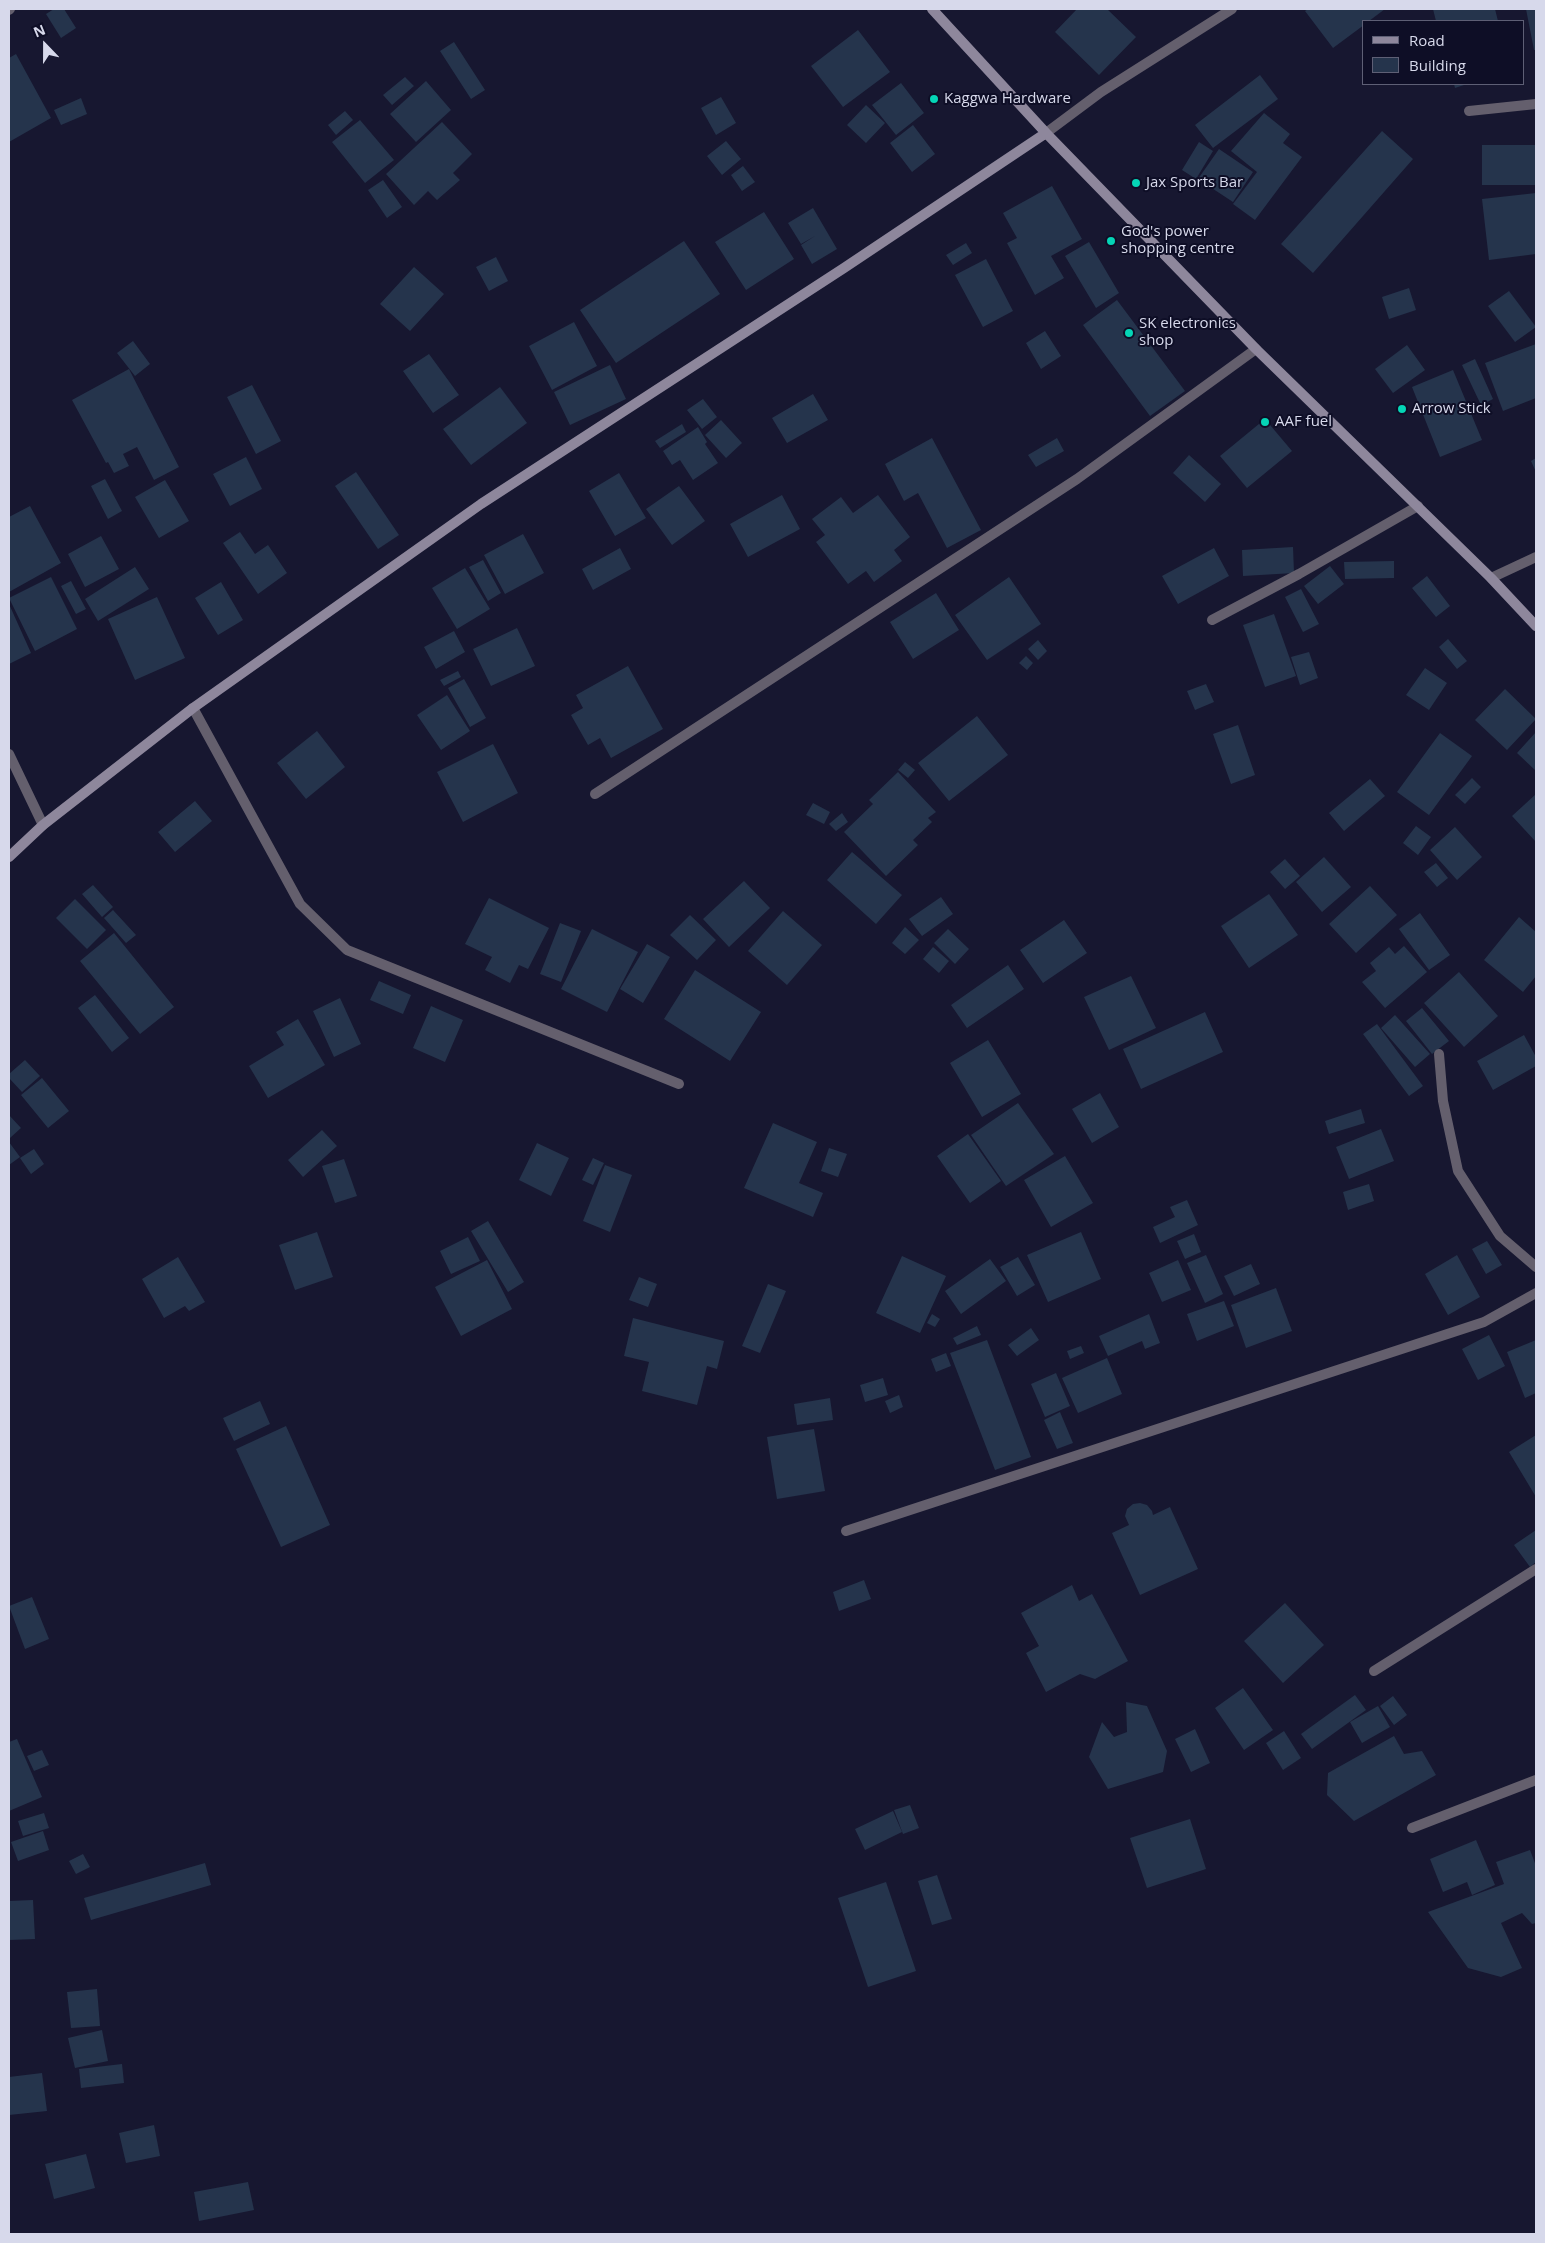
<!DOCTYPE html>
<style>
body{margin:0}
#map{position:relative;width:1545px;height:2243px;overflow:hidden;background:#171730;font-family:"Open Sans",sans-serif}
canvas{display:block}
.frame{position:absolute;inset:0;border:10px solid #d7d9eb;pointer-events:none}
.legend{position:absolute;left:1362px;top:20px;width:162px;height:65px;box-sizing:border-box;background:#0e0e26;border:1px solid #5e5f75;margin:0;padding:6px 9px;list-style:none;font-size:15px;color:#d7d9eb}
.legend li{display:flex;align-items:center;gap:10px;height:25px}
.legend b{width:25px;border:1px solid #5e5f75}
.north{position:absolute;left:20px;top:20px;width:50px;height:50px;-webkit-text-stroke:4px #0e0e26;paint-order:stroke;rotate:338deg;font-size:14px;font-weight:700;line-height:20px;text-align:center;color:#d7d9eb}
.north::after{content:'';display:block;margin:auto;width:18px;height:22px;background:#d7d9eb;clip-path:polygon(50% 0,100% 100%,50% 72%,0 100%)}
</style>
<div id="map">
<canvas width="1545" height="2243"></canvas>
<div class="frame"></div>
<ul class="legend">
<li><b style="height:6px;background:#8e879c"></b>Road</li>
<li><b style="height:14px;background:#25344c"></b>Building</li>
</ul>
<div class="north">N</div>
</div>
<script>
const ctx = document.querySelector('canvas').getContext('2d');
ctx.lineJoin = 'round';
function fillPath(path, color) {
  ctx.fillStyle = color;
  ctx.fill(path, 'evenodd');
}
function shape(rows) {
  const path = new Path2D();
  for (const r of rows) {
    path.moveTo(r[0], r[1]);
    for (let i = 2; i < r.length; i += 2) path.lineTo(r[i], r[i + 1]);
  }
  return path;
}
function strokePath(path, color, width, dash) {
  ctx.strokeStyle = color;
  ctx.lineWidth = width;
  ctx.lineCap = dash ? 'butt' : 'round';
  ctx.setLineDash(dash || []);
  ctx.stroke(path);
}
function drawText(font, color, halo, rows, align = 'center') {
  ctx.font = font + ' "Open Sans",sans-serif';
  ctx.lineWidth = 4;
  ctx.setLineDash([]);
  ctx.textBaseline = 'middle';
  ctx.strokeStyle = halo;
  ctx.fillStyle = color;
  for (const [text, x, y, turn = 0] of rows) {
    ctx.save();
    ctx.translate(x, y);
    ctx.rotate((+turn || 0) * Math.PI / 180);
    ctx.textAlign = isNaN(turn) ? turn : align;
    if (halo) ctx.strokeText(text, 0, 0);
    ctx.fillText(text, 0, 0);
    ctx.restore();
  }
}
fillPath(shape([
 [54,9,64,9,76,28,61,38,46,14],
 [1077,9,1107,9,1136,37,1099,75,1055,32],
 [1308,9,1385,9,1369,21,1364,21,1364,25,1333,48,1305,11],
 [1433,9,1495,9,1498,21,1436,21],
 [1526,9,1536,9,1536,50,1534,50],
 [858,30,890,72,843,107,811,66],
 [454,42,485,90,471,99,440,51],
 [16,54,51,118,9,142,9,58],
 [1260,75,1278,99,1213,148,1195,125],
 [405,77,414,86,392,105,383,95],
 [426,81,451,110,416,142,390,114],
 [901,83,924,113,896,135,872,105],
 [1454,84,1467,84,1455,88],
 [721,97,736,123,716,135,701,108],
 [81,98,87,114,61,125,54,110],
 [866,105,885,123,866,143,847,125],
 [345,111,353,120,336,135,328,125],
 [1264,113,1290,134,1283,143,1302,157,1255,220,1233,204,1257,172,1231,151],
 [360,120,394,160,365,183,332,142],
 [442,122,472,154,453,173,460,180,437,200,428,191,414,205,386,174],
 [913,125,935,154,912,172,890,143],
 [1382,131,1413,159,1313,273,1281,244],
 [726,141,741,159,722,175,707,156],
 [1199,142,1213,151,1196,179,1182,170],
 [1482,145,1536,145,1536,185,1482,185],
 [1219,149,1253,172,1233,202,1198,179],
 [743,166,755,182,742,191,731,175],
 [383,180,402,207,387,218,368,190],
 [1052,186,1082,239,1051,256,1064,278,1035,295,1007,243,1017,238,1003,213],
 [1536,193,1536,254,1489,260,1482,199],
 [813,208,837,249,812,264,801,245,815,236,801,244,788,223],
 [764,212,794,259,746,290,715,242],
 [684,241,720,294,616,363,580,310],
 [1089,242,1119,293,1096,308,1065,256],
 [966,243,972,253,953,265,946,255],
 [496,257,508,281,489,291,476,267],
 [986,259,1013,311,983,327,955,275],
 [414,267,444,294,410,331,380,304],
 [1409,288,1416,310,1389,319,1382,297],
 [1509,291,1536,327,1515,342,1488,306],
 [1117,300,1185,391,1150,416,1083,325],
 [574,322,597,366,552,390,529,346],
 [1045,331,1061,356,1041,369,1026,343],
 [133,341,150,364,135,376,117,353],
 [1536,344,1536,398,1503,411,1485,363],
 [1407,345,1425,370,1393,393,1375,369],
 [429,354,459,395,433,413,403,371],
 [1475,359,1493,399,1481,405,1462,365],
 [610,365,626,399,570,425,554,392],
 [129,369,179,467,154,480,137,447,123,454,129,466,114,473,108,462,106,463,72,400],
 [1453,370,1482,440,1440,457,1412,387],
 [252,385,281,441,256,454,227,397],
 [500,387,527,423,471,465,443,429],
 [813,394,828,420,787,443,772,418],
 [703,399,717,417,702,429,687,410],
 [1265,419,1292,451,1247,488,1220,456],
 [721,420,742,443,726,458,705,435],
 [682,424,686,432,660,448,655,441],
 [698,427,707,442,705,444,718,463,693,480,680,460,672,465,663,451],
 [932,438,981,530,947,548,918,493,904,501,885,464],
 [1057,438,1064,451,1036,467,1028,455],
 [1189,455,1221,484,1205,502,1173,473],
 [246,457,262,489,230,506,213,474],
 [1536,458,1536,472,1531,461],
 [356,472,399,535,378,549,335,486],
 [619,473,646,518,615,536,589,491],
 [105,479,122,511,108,519,91,486],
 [165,480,189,521,159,538,135,497],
 [679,486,705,521,672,545,646,509],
 [782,495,800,529,748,557,730,524],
 [878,495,910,537,894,550,902,561,874,582,866,571,848,584,816,542,825,535,812,519,841,497,853,513],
 [30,506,61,563,9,592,9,517],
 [240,532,255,554,268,545,287,573,258,594,223,543],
 [523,534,544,573,505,594,484,555],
 [101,536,119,569,85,587,68,554],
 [1293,547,1294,573,1243,576,1242,550],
 [620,548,631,569,593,590,582,569],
 [1214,548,1229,576,1178,604,1162,576],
 [483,560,501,593,488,601,469,567],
 [1394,561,1394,578,1345,579,1344,562],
 [1330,566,1344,584,1318,604,1304,586],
 [135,567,149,589,98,621,85,599],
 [465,568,490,609,457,629,432,588],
 [1427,576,1450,606,1436,617,1412,588],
 [51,577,77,629,35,651,9,598],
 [1009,577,1041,624,987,660,955,615],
 [71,581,86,609,76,614,61,586],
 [221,582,243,620,218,635,195,598],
 [1301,589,1319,624,1303,632,1285,597],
 [936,593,959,630,913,659,890,622],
 [157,597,185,658,135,680,108,619],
 [9,604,31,653,9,664],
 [1274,614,1296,676,1265,687,1243,625],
 [517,628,535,666,491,686,473,649],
 [454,631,465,652,436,669,424,647],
 [1448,639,1467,661,1457,669,1439,647],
 [1038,640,1047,651,1038,660,1028,649],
 [1309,652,1318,678,1300,685,1291,657],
 [1026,656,1033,663,1027,670,1019,663],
 [628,666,663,729,611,758,600,738,588,745,571,715,583,708,576,695],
 [1425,668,1447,683,1429,710,1406,695],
 [458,671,461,677,444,686,440,680],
 [464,679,486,718,470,727,448,688],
 [1206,684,1214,702,1195,710,1187,691],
 [1505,689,1536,719,1507,750,1475,720],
 [447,695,470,731,441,750,417,715],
 [977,716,1008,755,949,801,918,763],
 [1238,725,1255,775,1231,784,1213,734],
 [317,731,345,767,306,799,277,763],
 [1536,732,1536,771,1517,753],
 [1440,733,1472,756,1429,815,1397,792],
 [493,744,518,793,463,822,437,772],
 [905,762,915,770,908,778,898,770],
 [898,772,936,812,928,818,932,822,913,840,918,845,886,876,844,832,873,804,869,800],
 [1472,778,1481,787,1465,804,1455,795],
 [1370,779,1385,796,1344,831,1329,813],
 [1536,794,1536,842,1512,816],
 [195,801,212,821,175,852,158,832],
 [813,803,830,812,824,824,806,815],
 [842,813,848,822,836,831,829,824],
 [1416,826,1431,837,1418,855,1403,843],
 [1455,827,1482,857,1457,880,1430,850],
 [852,852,902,895,876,924,827,880],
 [1324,857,1351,887,1322,912,1296,882],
 [1285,859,1300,876,1285,889,1270,872],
 [1436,863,1448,878,1437,887,1424,872],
 [744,881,770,908,729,947,703,919],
 [93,885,113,907,102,917,82,894],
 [1370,886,1397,915,1356,953,1329,924],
 [1269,894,1298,935,1249,968,1221,926],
 [941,897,953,914,922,936,909,919],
 [489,898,549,928,528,969,519,965,510,983,485,970,492,957,465,944],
 [75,899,106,930,87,949,56,918],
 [113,910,136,935,126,943,104,918],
 [783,911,822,945,787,985,748,951],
 [1420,913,1450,955,1429,970,1399,929],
 [690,915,716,940,697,960,670,935],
 [1519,917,1536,932,1536,976,1523,992,1484,960],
 [1064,920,1087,953,1043,983,1020,950],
 [560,923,581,931,561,982,540,974],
 [905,927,919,940,905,954,892,943],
 [592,929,638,952,607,1012,561,989],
 [948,929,969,949,955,964,934,943],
 [114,933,174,1007,140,1034,80,961],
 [647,944,670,957,643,1003,620,989],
 [1404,946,1427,972,1385,1008,1362,982,1376,971,1370,963,1389,947,1395,954],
 [933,947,949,961,939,973,923,959],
 [1008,965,1024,989,967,1028,951,1005],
 [695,970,761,1012,730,1061,664,1019],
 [1459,972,1498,1016,1464,1047,1424,1003],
 [1131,976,1156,1028,1109,1050,1084,997],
 [379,981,411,995,403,1014,370,1000],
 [95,995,129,1038,112,1052,78,1008],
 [340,998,361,1044,334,1057,313,1011],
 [431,1006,463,1020,445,1062,413,1048],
 [1422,1008,1449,1041,1432,1054,1406,1021],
 [1205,1012,1223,1052,1141,1089,1123,1049],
 [1395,1015,1430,1054,1415,1067,1381,1028],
 [298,1019,325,1065,268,1098,249,1066,284,1045,276,1032],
 [1377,1024,1423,1086,1409,1096,1363,1034],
 [1524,1035,1536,1057,1536,1066,1493,1090,1477,1061],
 [988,1040,1021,1094,982,1117,950,1063],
 [25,1060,40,1076,22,1092,9,1078,9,1074],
 [42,1078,69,1111,48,1128,21,1095],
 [1100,1093,1119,1127,1092,1143,1072,1109],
 [1018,1103,1054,1154,1006,1186,971,1135],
 [1361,1109,1365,1123,1329,1134,1325,1121],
 [9,1115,21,1128,10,1138,9,1136],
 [773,1123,817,1142,799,1183,823,1193,813,1217,744,1188],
 [1381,1129,1394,1161,1349,1179,1336,1147],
 [322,1130,337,1146,303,1177,288,1160],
 [968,1134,1001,1181,970,1203,937,1156],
 [9,1142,20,1157,9,1165],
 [537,1143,569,1158,551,1196,519,1180],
 [829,1148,847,1154,838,1177,821,1171],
 [34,1149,44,1164,31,1174,20,1158],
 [1065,1156,1093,1203,1051,1227,1024,1180],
 [593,1158,604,1163,593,1185,582,1180],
 [344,1159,357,1196,335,1203,322,1166],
 [605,1165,632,1175,610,1232,583,1221],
 [1369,1184,1374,1201,1348,1210,1343,1192],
 [1187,1200,1198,1225,1160,1243,1153,1227,1175,1217,1170,1207],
 [488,1221,524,1282,508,1292,471,1231],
 [317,1232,333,1277,295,1290,279,1245],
 [1081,1232,1101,1279,1048,1302,1027,1255],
 [1194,1234,1201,1252,1185,1259,1177,1241],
 [468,1237,480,1261,451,1274,440,1251],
 [1487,1241,1502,1265,1486,1274,1472,1249],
 [1206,1255,1223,1294,1205,1303,1187,1263],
 [1457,1255,1480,1297,1448,1315,1425,1274],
 [902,1256,946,1276,920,1333,876,1313],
 [178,1257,205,1302,189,1311,185,1306,164,1318,142,1279],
 [1018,1257,1035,1285,1017,1296,1000,1267],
 [990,1259,1006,1281,961,1314,945,1291],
 [487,1260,512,1309,461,1336,435,1287],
 [1178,1260,1191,1290,1162,1302,1149,1273],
 [1251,1264,1260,1284,1234,1296,1224,1276],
 [639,1277,657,1284,648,1307,629,1300],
 [768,1284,786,1291,760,1353,742,1346],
 [1276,1288,1292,1331,1246,1348,1231,1305],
 [1224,1301,1234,1326,1197,1341,1187,1314],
 [932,1314,940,1319,935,1327,927,1323],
 [1149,1314,1160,1343,1145,1349,1142,1341,1108,1356,1099,1336],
 [633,1318,724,1341,717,1369,707,1366,697,1405,642,1391,649,1362,624,1356],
 [977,1326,981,1335,957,1345,953,1338],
 [1031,1328,1039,1340,1017,1356,1008,1345],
 [1489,1335,1505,1366,1478,1380,1462,1349],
 [987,1340,1031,1457,995,1470,950,1353],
 [1536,1340,1536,1393,1525,1398,1507,1352],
 [1081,1346,1084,1353,1070,1359,1067,1351],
 [946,1353,951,1366,936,1372,931,1359],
 [1107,1358,1122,1394,1078,1413,1062,1378],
 [1056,1373,1070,1406,1045,1417,1031,1384],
 [883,1378,888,1395,865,1402,860,1385],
 [899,1395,903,1407,890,1413,885,1401],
 [830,1398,833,1420,797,1425,794,1404],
 [260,1401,270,1424,234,1441,223,1418],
 [1060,1412,1073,1443,1057,1449,1044,1420],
 [286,1426,330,1525,281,1547,236,1449],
 [814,1429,825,1491,777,1499,767,1437],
 [1536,1435,1536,1497,1509,1452],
 [1140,1503,1147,1505,1152,1511,1153,1515,1170,1507,1198,1569,1140,1595,1112,1533,1129,1525,1125,1516,1127,1509,1133,1504],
 [1536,1530,1536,1562,1530,1567,1514,1545],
 [864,1580,871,1599,839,1611,833,1592],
 [1072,1585,1079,1601,1092,1594,1128,1661,1095,1679,1080,1674,1046,1692,1026,1653,1039,1646,1021,1613],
 [32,1597,49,1639,25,1649,9,1606],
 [1285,1603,1324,1645,1283,1683,1244,1641],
 [1243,1688,1273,1730,1244,1750,1215,1708],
 [1355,1695,1366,1710,1312,1749,1301,1734],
 [1393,1696,1407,1715,1394,1725,1380,1706],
 [1126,1702,1147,1706,1167,1751,1163,1772,1108,1789,1089,1757,1102,1722,1114,1737,1127,1732],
 [1378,1706,1390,1727,1362,1743,1350,1722],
 [1195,1729,1210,1763,1191,1772,1175,1739],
 [1284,1731,1301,1758,1283,1770,1266,1743],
 [1394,1736,1404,1754,1422,1751,1436,1775,1354,1821,1327,1795,1328,1773],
 [17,1739,42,1797,9,1811,9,1742],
 [42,1750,49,1765,34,1771,27,1756],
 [910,1805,919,1828,903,1834,894,1810],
 [893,1811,902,1832,865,1850,855,1829],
 [44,1813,49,1828,23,1836,18,1821],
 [1190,1819,1206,1869,1147,1888,1130,1838],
 [43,1831,49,1850,18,1861,11,1842],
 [1476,1840,1495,1885,1472,1895,1467,1882,1443,1892,1430,1859],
 [1530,1850,1536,1866,1536,1923,1532,1924,1522,1913,1501,1923,1522,1968,1501,1977,1468,1968,1428,1912,1504,1884,1496,1862],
 [83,1854,90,1867,76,1874,69,1861],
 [205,1863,211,1885,91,1920,84,1898],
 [937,1875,952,1919,932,1925,918,1881],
 [886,1882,916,1971,868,1987,838,1898],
 [33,1900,35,1939,9,1940,9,1901],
 [97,1989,100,2026,71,2028,67,1992],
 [102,2030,108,2061,75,2068,68,2038],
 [122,2064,124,2083,81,2088,79,2069],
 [42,2073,47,2111,9,2115,9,2077],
 [154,2125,160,2156,126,2163,119,2133],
 [86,2154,95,2188,54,2199,45,2164],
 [248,2182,254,2210,199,2221,194,2192]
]), '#25344c');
strokePath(shape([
 [9,10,10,9],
 [1469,111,1536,104],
 [1046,133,1101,92,1232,9],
 [1491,578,1536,557],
 [1212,620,1299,574,1418,506],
 [193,708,300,904,347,950,679,1084],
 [9,754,43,825],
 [595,794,1077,479,1256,349],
 [1439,1054,1443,1101,1458,1171,1500,1236,1536,1267],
 [846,1531,1484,1322,1536,1293],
 [1374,1671,1536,1569],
 [1412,1828,1536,1780]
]), '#645f6d', 10);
strokePath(shape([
 [932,9,1046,133,1256,349,1491,578,1536,626],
 [9,857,43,825,193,708,481,504,844,268,1046,133]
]), '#8e879c', 10);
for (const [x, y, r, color] of [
 [934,99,5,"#05d5b6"],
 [1136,183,5,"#05d5b6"],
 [1111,241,5,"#05d5b6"],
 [1129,333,5,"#05d5b6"],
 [1402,409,5,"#05d5b6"],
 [1265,422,5,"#05d5b6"]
]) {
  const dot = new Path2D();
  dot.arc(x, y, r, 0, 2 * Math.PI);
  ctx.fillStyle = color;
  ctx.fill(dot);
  strokePath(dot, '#0e0e26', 2);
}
drawText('15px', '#d7d9eb', '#0e0e26', [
 ["Kaggwa Hardware",944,99],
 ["Jax Sports Bar",1146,183],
 ["God's power",1121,232],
 ["shopping centre",1121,249],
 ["SK electronics",1139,324],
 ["shop",1139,341],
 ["Arrow Stick",1412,409],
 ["AAF fuel",1275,422]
], 'left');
</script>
